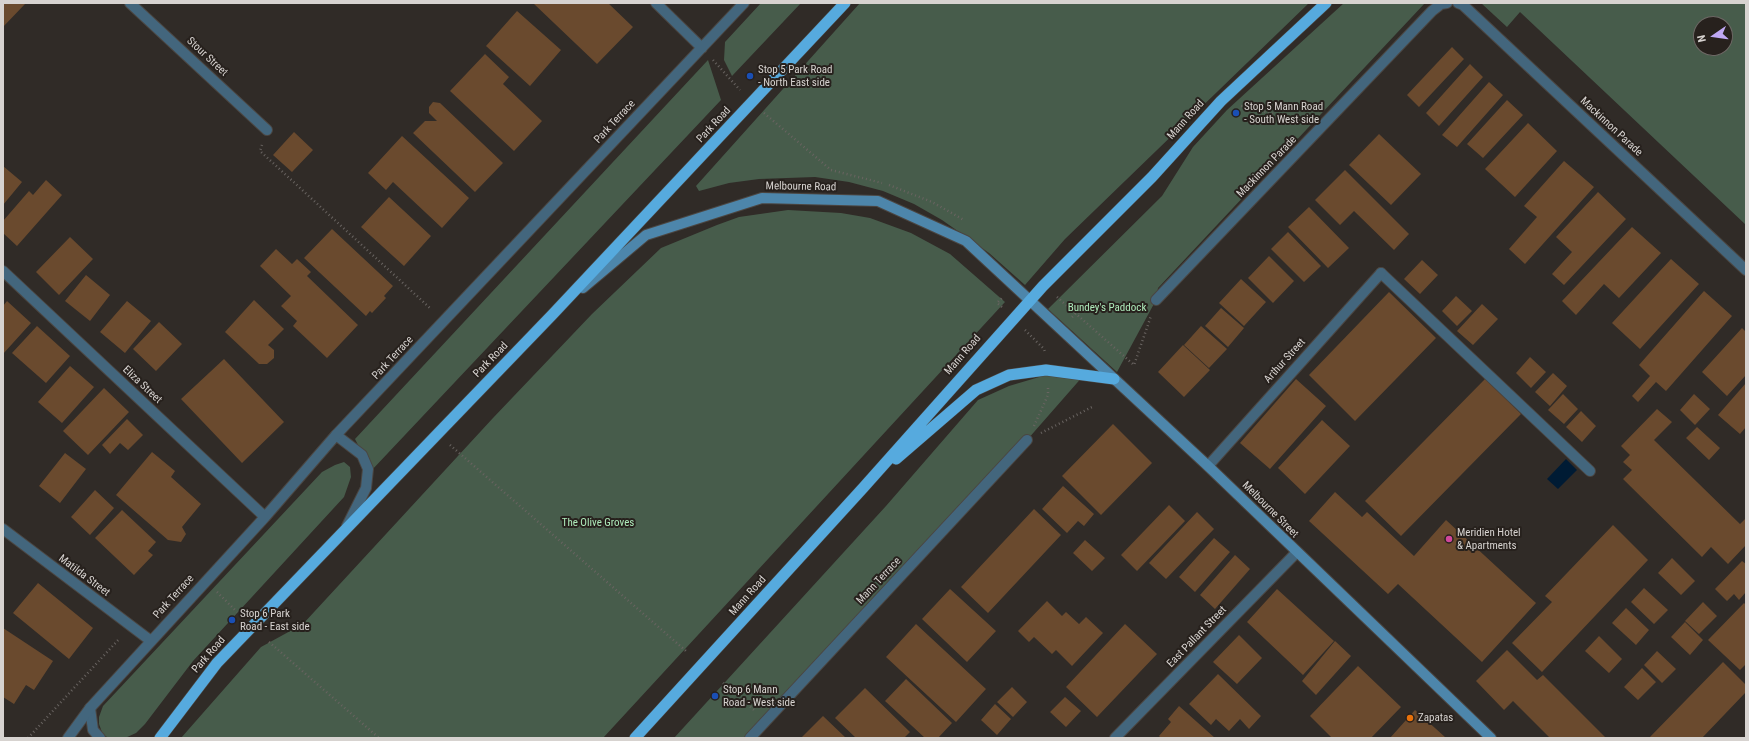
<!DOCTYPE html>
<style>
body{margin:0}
#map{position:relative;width:1749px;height:741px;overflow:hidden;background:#302b27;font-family:"Roboto Condensed",sans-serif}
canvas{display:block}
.frame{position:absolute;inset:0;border:4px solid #d7d3d0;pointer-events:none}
.north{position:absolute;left:1693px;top:16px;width:40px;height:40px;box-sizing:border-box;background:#27211d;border:1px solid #6d6865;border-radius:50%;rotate:257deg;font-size:11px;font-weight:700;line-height:16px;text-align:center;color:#d7d3d0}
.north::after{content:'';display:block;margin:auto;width:14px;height:18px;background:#bfa8f4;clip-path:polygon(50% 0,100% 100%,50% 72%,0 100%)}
</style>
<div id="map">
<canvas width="1749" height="741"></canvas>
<div class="frame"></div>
<div class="north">N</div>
</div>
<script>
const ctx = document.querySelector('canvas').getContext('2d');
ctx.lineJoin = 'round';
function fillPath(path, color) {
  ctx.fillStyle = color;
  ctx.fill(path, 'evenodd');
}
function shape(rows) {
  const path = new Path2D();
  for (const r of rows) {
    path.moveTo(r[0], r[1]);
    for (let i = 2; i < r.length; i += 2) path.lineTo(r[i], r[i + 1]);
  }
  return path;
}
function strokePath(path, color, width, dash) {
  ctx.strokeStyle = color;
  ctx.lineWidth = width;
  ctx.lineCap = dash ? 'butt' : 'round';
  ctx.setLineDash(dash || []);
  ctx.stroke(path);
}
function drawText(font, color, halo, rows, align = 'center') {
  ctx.font = font + ' "Roboto Condensed",sans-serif';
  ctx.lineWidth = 4;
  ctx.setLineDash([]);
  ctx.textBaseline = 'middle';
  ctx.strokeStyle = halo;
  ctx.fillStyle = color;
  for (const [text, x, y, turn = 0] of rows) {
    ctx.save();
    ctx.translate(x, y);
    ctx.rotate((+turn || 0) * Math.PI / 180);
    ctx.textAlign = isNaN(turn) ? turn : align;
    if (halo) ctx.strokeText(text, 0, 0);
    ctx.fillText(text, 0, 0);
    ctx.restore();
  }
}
fillPath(shape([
 [761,3,801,3,732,76,724,60,725,42],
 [860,3,1309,3,1065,239,1025,285,989,253,942,220,914,204,883,191,849,182,815,177,759,179,729,183,699,191,696,186],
 [1344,3,1425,3,1158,288,1156,300,1117,372,1048,309,1162,196,1193,147,1227,110],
 [1481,3,1746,3,1746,225,1520,12,1507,27],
 [1701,24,1725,24,1725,48,1701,48],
 [708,60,721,100,371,471,355,439],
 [788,210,841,213,870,218,911,233,950,254,1005,302,603,738,181,738,261,647,303,624,493,418,592,314,661,248,717,225,739,217],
 [1056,372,1084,375,1027,440,750,738,674,738,886,506,978,400,1009,386],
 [344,462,350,467,351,477,344,497,193,661,145,724,136,733,125,738,109,738,103,735,99,724,99,717,103,706,322,472,335,465]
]), '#475c4b');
fillPath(shape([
 [1566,459,1577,470,1558,489,1547,479]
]), '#001b34');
fillPath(shape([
 [3,3,25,4,3,27],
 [533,3,608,3,633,27,597,64],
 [517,11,561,50,530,86,486,46],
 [1452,47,1464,59,1419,107,1407,95],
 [485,54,509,77,503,84,542,121,514,151,450,91],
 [1470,64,1483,77,1439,126,1426,113],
 [1489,82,1503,95,1457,147,1442,135],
 [1507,100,1523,115,1483,158,1467,144],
 [433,102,440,103,503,163,475,192,413,133,425,121,437,121,429,113,429,107],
 [1528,123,1557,151,1515,197,1485,169],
 [294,132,313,150,292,172,273,155],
 [1379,134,1421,174,1391,205,1349,165],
 [402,136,469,198,442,228,393,182,386,190,368,173],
 [1564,161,1594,187,1525,264,1509,249,1537,217,1524,206],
 [3,166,22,182,3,205],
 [1345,170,1409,234,1394,250,1354,211,1340,225,1315,200],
 [46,180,62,195,17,246,3,233,3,221,29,191,33,195],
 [1598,192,1626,219,1564,285,1552,274,1572,252,1556,237],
 [389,197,431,236,404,266,361,227],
 [1309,207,1349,248,1328,268,1288,227],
 [1632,227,1661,253,1619,298,1604,284,1576,315,1562,301],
 [332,229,393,286,384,296,386,298,372,313,370,311,366,316,304,258],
 [1288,232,1321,266,1304,282,1271,249],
 [70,237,93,259,59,295,36,272],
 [276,249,292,264,297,259,311,272,307,276,358,325,327,358,293,326,297,321,281,306,291,296,260,266],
 [1269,256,1294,281,1273,303,1248,278],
 [1671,259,1699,284,1640,349,1612,323],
 [1422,260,1438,275,1420,294,1404,279],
 [86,275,110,295,90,321,65,301],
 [1241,279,1266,302,1244,326,1219,303],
 [1704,291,1732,316,1666,391,1656,382,1638,402,1632,396,1650,376,1639,365],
 [1389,292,1436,338,1355,421,1309,375],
 [1456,296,1472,311,1457,326,1442,311],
 [254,300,284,329,268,345,274,350,274,358,267,364,259,364,225,332],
 [7,301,31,323,3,354,3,306],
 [127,301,151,321,125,353,100,332],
 [1482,304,1498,319,1473,345,1457,331],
 [1221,308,1244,328,1228,347,1205,326],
 [159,322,182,344,156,371,133,349],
 [37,326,70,356,46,383,12,353],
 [1201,326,1227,349,1209,368,1184,345],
 [1742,328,1746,332,1746,375,1727,396,1702,372],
 [1183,345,1210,370,1184,397,1158,372],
 [1530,357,1546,372,1531,388,1516,373],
 [224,359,284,422,242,463,181,399],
 [70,366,94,387,62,423,38,402],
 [1553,373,1567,386,1550,406,1535,392],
 [1296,379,1326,406,1270,469,1240,443],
 [1485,379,1521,414,1401,536,1365,501],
 [1746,383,1746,427,1740,434,1718,415],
 [104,388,129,412,88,455,63,431],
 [1563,394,1578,409,1564,424,1548,410],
 [1694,394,1710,409,1695,425,1680,410],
 [1657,409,1672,422,1654,440,1740,524,1746,518,1746,545,1728,564,1711,547,1702,557,1623,479,1632,470,1623,462,1630,455,1621,446],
 [1581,411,1596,426,1582,442,1566,427],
 [127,419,143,435,128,450,120,443,110,454,102,445],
 [1322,420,1350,446,1305,494,1278,468],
 [1113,424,1152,463,1101,515,1062,476],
 [1697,427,1720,448,1709,460,1686,438],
 [152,452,175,471,171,477,201,504,182,527,186,534,181,542,168,540,116,495],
 [65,453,86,469,60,503,39,486],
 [1063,486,1094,514,1084,526,1078,521,1067,533,1042,509],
 [95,490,114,508,90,535,71,517],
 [1335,492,1362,517,1367,512,1414,556,1446,520,1536,603,1482,662,1398,584,1388,594,1309,521],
 [1169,505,1185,521,1137,571,1121,555],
 [1034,509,1061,535,988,613,961,587],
 [122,510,156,542,148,551,153,555,134,575,95,538],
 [1197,512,1214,529,1166,579,1149,563],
 [1613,525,1648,560,1542,672,1512,643,1552,602,1545,596],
 [1214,538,1230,552,1195,592,1179,577],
 [1085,540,1105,558,1092,571,1073,553],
 [1235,555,1250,569,1215,609,1200,595],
 [1672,558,1695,581,1681,595,1658,573],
 [1742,561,1746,564,1746,592,1739,600,1734,594,1727,601,1715,589],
 [38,583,93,628,69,659,13,613],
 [1644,588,1668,610,1654,624,1631,602],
 [950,589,996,631,967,662,922,619],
 [1277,589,1334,641,1303,675,1247,622],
 [1047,601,1062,616,1066,612,1079,624,1086,617,1103,633,1072,666,1056,650,1052,654,1034,637,1029,642,1018,631],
 [1703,602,1717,616,1699,634,1685,621],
 [1744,603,1746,605,1746,664,1740,670,1708,640],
 [1626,608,1649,630,1636,645,1612,623],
 [1685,622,1703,640,1690,655,1671,637],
 [916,624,986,689,956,722,886,657],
 [1125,624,1157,654,1097,717,1066,687],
 [3,628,53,661,34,690,26,685,14,704,3,697],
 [1239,635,1262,658,1237,684,1213,662],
 [1599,636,1622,659,1609,673,1585,651],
 [1335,641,1351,656,1316,695,1302,681],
 [1507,650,1537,680,1543,675,1606,738,1550,738,1513,701,1504,710,1476,681],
 [1657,651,1676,669,1662,683,1644,665],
 [1723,662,1746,685,1746,692,1702,738,1649,738],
 [1358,666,1401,707,1371,738,1332,738,1310,716],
 [1642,668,1656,682,1638,700,1624,687],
 [1218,674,1261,716,1249,729,1240,719,1229,731,1216,719,1211,725,1189,704],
 [906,679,952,723,938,738,925,738,885,701],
 [1012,687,1027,702,1013,717,997,702],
 [865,688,910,732,904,738,856,738,835,718],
 [1065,697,1081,711,1066,727,1050,712],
 [995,704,1011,719,997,735,981,720],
 [1179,706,1215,738,1161,738,1159,736,1171,722,1168,719],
 [1415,710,1445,737,1444,738,1390,738],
 [823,716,846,738,801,738]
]), '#6a4a2e');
const service = shape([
 [1381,273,1590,471],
 [336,435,362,455,368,469,366,488,347,526],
 [90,708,93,730,100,738]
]);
const minor = shape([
 [130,3,267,130],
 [656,3,702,48],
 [1458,3,1463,5,1746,270],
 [3,271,265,517],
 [1156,300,1432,11,1441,4,1447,3],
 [1208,466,1381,273],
 [3,529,151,641],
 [68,738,90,708,265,517,336,435,744,3],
 [750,738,1027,440],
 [1115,738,1296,553]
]);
const secondary = shape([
 [583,288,646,235,762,198,878,201,966,241,1208,466,1491,738]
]);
const trunk = shape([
 [896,459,976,390,1009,375,1046,370,1114,379],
 [160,738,217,663,552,315,845,3],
 [635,738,863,488,1043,286,1152,177,1221,101,1326,3]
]);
strokePath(service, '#4b4642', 12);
strokePath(minor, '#4b4642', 12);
strokePath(secondary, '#4b4642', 12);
strokePath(trunk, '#4b4642', 12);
strokePath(shape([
 [713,60,740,90],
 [1241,106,1304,121],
 [764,113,831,170,882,183],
 [262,145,260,151,431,309],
 [889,185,932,202,964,220],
 [1057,297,1134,365,1151,316],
 [1002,307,997,303,1003,297],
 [1072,317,1076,313,1140,304],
 [1025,330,1044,349,1045,353],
 [1034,426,1048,395,1048,388],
 [1041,433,1094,406],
 [450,445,686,651],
 [217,592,237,612],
 [269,642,379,738],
 [723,683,754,710],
 [28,738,120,638]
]), '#696461', 2.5, [1, 3]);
strokePath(service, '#43667d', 10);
strokePath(minor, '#43667d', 10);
strokePath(secondary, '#4d86ab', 10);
strokePath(trunk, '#56aade', 11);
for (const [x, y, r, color] of [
 [750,76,4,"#1a4fb4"],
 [1236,113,4,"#1a4fb4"],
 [1449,539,4,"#d1479c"],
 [232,620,4,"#1a4fb4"],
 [715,696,4,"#1a4fb4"],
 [1410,718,4,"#e8710a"]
]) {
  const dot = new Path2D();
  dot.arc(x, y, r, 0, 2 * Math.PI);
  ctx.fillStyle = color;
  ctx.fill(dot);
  strokePath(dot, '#27211d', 1.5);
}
drawText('11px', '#d7d3d0', '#27211d', [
 ["Stour Street",207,57,43],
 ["Mann Road",1186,120,-48],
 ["Park Terrace",615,122,-47],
 ["Park Road",714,125,-47],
 ["Mackinnon Parade",1611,127,43],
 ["Mackinnon Parade",1267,167,-46],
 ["Melbourne Road",801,187,1],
 ["Mann Road",963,355,-49],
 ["Park Terrace",393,358,-47],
 ["Park Road",491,360,-46],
 ["Arthur Street",1285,361,-48],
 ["Eliza Street",142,385,43],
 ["Melbourne Street",1270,510,45],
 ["Matilda Street",84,576,37],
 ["Mann Terrace",879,581,-47],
 ["Mann Road",748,596,-48],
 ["Park Terrace",174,597,-48],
 ["East Pallant Street",1197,637,-46],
 ["Park Road",209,655,-49]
]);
drawText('11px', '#d7d3d0', '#27211d', [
 ["Stop 5 Park Road",758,70],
 ["- North East side",758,83],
 ["Stop 5 Mann Road",1244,107],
 ["- South West side",1244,120],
 ["Meridien Hotel",1457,533],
 ["& Apartments",1457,546],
 ["Stop 6 Park",240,614],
 ["Road - East side",240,627],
 ["Stop 6 Mann",723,690],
 ["Road - West side",723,703],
 ["Zapatas",1418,718]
], 'left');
drawText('11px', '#adeaba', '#27211d', [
 ["Bundey's Paddock",1107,308],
 ["The Olive Groves",598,523]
]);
</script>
